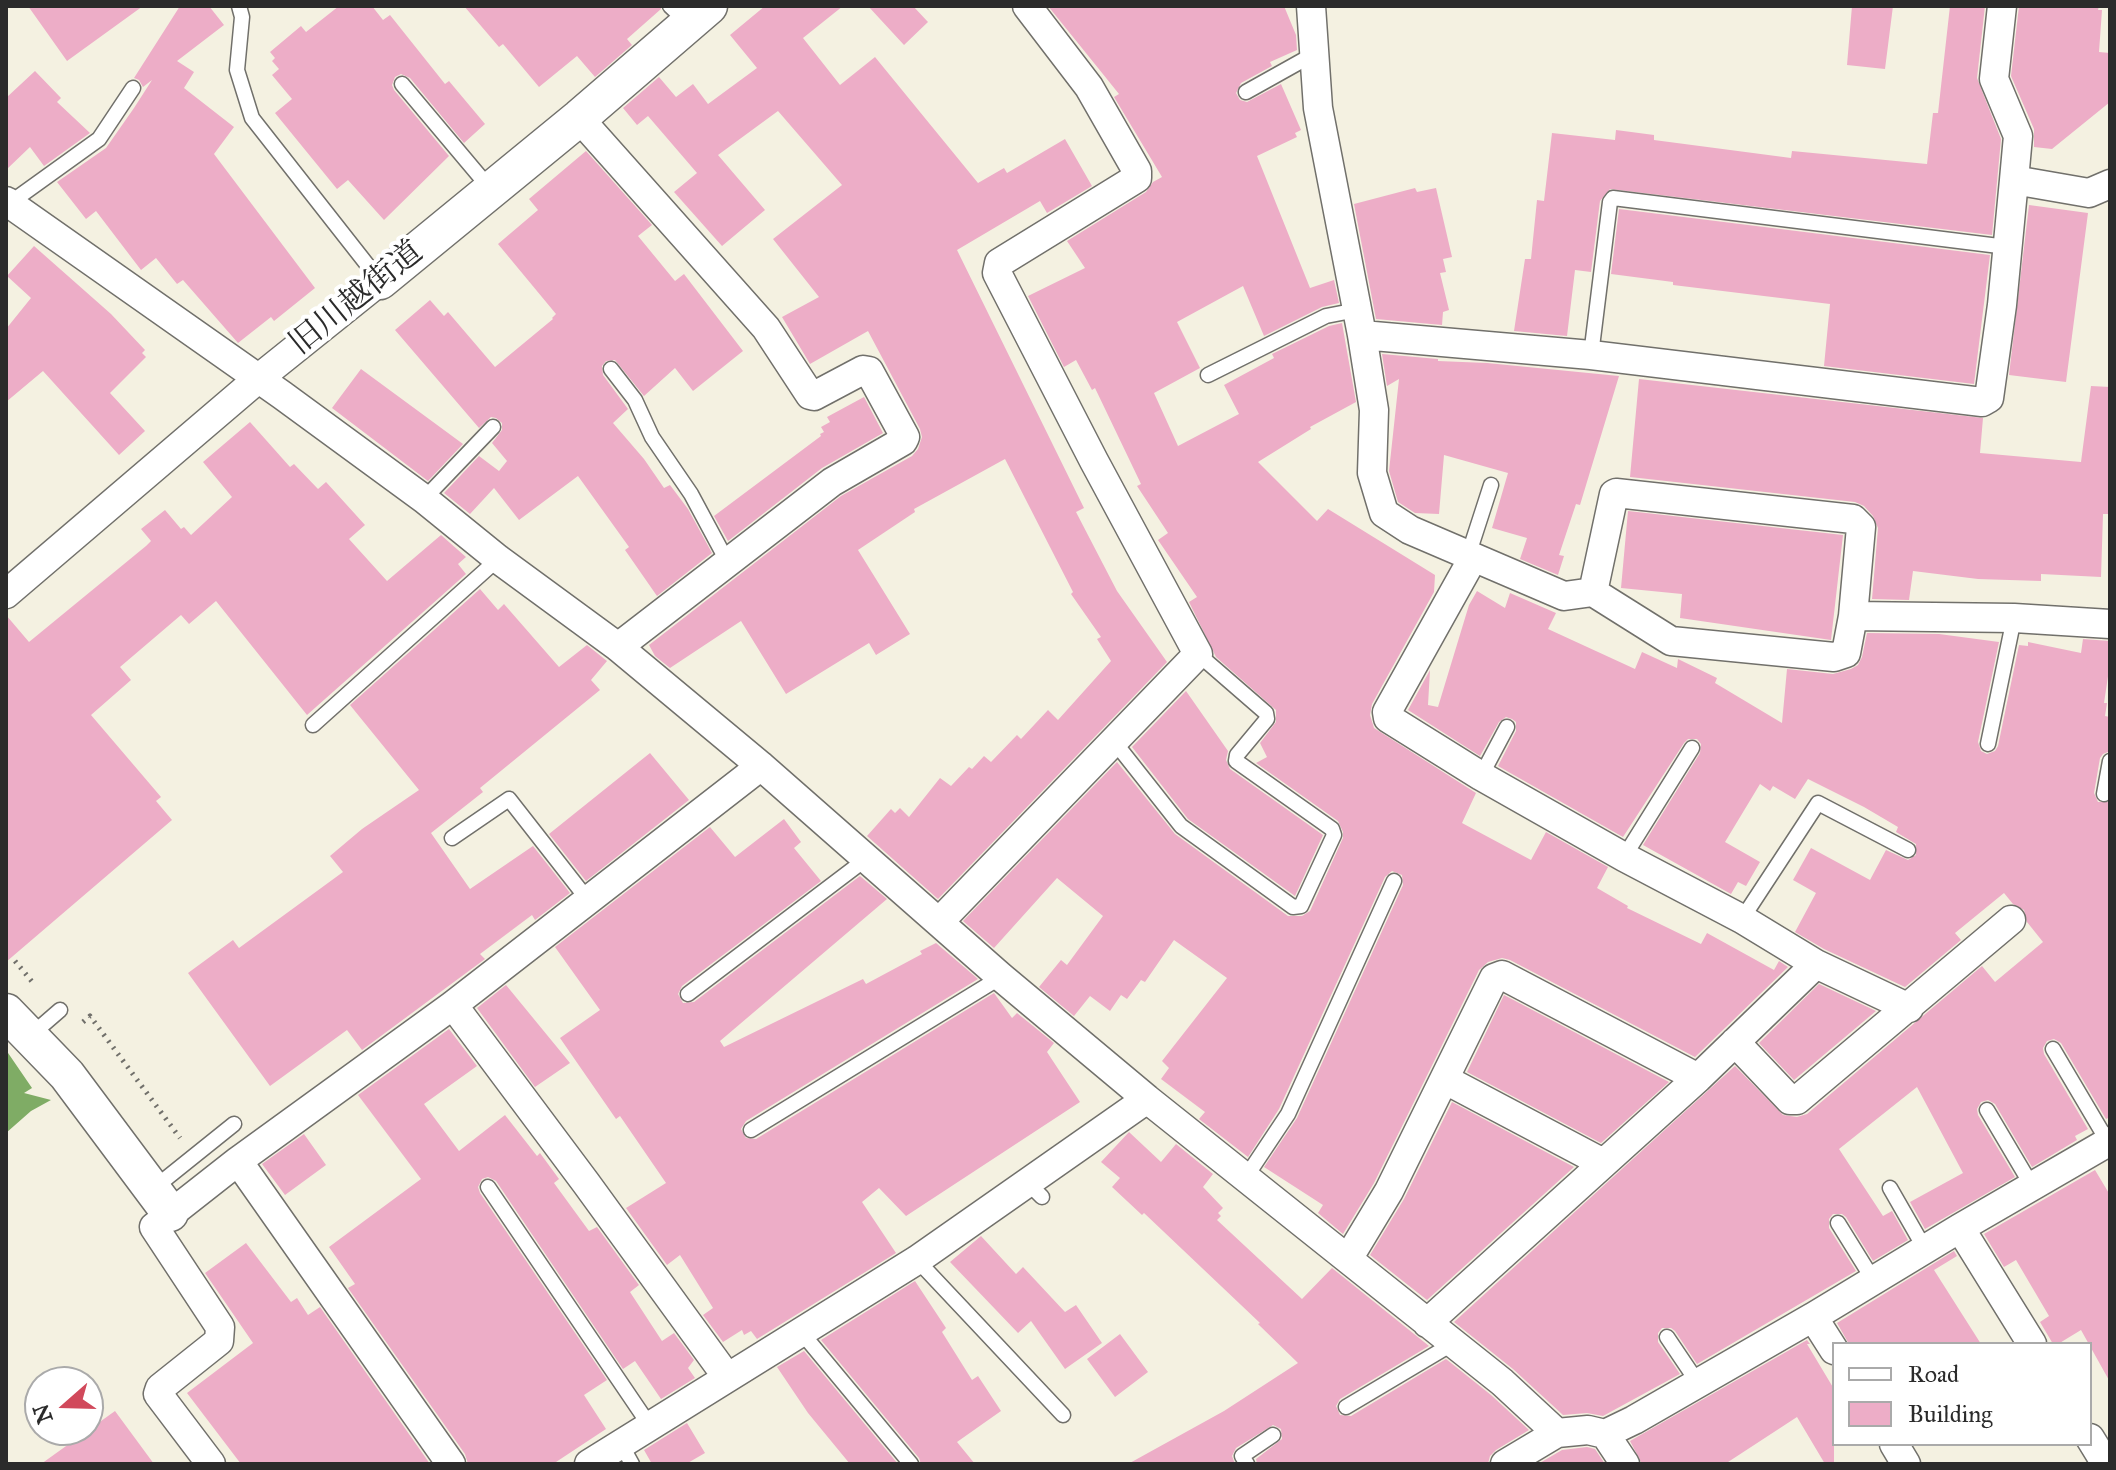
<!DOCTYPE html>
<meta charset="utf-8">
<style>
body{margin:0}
#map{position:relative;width:2116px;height:1470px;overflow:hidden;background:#f4f1e1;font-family:"IM FELL Great Primer",serif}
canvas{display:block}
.frame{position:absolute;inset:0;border:8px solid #2b2b2b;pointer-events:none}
.legend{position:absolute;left:1832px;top:1342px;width:260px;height:104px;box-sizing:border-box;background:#fff;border:2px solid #aaa;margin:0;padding:10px 14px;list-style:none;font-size:24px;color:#2b2b2b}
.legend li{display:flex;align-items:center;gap:16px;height:40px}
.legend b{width:40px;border:2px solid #aaa}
.north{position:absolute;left:24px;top:1366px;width:80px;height:80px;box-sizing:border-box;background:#fff;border:2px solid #aaa;border-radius:50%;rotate:250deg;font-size:22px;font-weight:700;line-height:32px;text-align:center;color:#2b2b2b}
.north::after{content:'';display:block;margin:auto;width:28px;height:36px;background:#d1495b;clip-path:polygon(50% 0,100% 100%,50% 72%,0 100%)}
</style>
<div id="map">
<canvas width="2116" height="1470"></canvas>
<div class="frame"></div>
<ul class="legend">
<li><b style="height:10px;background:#fff"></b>Road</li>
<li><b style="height:22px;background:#edadc7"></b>Building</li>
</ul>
<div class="north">N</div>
</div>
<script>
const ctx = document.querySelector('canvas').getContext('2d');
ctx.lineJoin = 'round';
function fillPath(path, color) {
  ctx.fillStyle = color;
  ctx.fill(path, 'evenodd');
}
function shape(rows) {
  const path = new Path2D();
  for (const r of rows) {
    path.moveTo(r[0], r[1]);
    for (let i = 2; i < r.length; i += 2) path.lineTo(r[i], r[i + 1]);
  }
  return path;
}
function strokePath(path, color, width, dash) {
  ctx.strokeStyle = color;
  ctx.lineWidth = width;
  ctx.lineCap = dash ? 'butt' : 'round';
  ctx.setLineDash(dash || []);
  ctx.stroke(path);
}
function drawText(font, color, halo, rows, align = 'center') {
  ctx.font = font + ' "IM FELL Great Primer","Noto Serif JP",serif';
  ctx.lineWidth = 8;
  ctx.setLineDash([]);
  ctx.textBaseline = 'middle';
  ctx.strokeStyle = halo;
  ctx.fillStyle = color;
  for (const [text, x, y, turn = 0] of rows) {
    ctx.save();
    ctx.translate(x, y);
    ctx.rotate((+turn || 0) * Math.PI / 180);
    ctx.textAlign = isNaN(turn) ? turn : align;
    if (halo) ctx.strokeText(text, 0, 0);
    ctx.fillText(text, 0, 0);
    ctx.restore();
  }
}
fillPath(shape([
 [6,1050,32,1088,24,1093,51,1100,31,1111,6,1133]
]), '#7fac65');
fillPath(shape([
 [28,6,143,6,67,61],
 [180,6,209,6,224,25,177,61,194,72,184,88,234,127,214,154,315,288,274,321,271,317,238,343,183,280,177,284,156,258,141,270,96,211,86,219,57,182,106,148,134,108,152,80,143,87,139,80,134,78],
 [339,6,372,6,383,20,390,15,445,84,449,81,485,124,464,143,410,78,401,74,395,77,392,85,394,90,449,156,384,220,348,180,337,189,275,113,292,99,272,75,279,69,272,61,275,58,270,52,301,26,306,32],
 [464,6,660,6,661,9,627,39,632,45,595,77,577,56,539,87,503,44,499,47],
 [765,6,843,6,803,38,840,85,875,57,978,183,1004,168,1007,173,1065,139,1092,186,1047,213,1040,201,957,250,1084,508,1076,512,1117,591,1167,662,938,899,867,836,891,809,895,813,900,808,909,817,940,778,951,786,969,767,972,769,984,756,991,762,1017,735,1021,739,1048,710,1058,720,1111,661,1097,639,1101,637,1071,594,1073,592,1005,459,914,509,915,512,858,550,910,634,876,655,869,643,786,694,741,621,670,668,655,656,649,645,841,496,912,456,918,449,922,437,920,429,868,331,810,364,782,317,819,297,773,239,842,185,778,111,718,155,765,210,722,246,674,192,697,173,648,116,637,125,623,108,659,77,676,97,693,84,708,104,757,68,730,35],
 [868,6,913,6,928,22,904,45],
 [1048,6,1284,6,1296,35,1297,50,1270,62,1272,66,1241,83,1236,93,1240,100,1247,102,1281,84,1301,130,1295,133,1297,137,1257,156,1310,288,1334,280,1339,303,1322,307,1264,336,1243,286,1177,322,1200,368,1154,393,1178,446,1239,414,1224,385,1274,358,1272,354,1329,326,1342,323,1356,402,1310,427,1311,429,1258,462,1317,521,1328,509,1435,575,1434,592,1372,704,1370,715,1374,728,1476,793,1462,823,1531,860,1546,832,1608,867,1597,888,1628,906,1627,908,1701,944,1707,933,1774,970,1779,961,1788,967,1695,1057,1510,960,1502,958,1488,962,1479,970,1374,1183,1343,1234,1318,1213,1323,1205,1264,1167,1297,1118,1403,885,1402,875,1392,871,1385,877,1279,1109,1248,1157,1199,1119,1205,1112,1161,1079,1169,1068,1162,1061,1227,978,1174,940,1145,982,1141,980,1127,999,1121,995,1110,1011,1090,996,1074,1016,1039,987,1061,960,1067,965,1103,916,1057,878,994,948,963,921,1117,762,1175,834,1288,916,1302,916,1310,911,1343,838,1343,832,1338,821,1256,763,1267,757,1260,743,1276,722,1276,710,1216,657,1189,602,1197,597,1158,540,1168,533,1137,486,1141,484,1095,388,1092,390,1076,360,1064,367,1028,296,1085,268,1067,241,1146,192,1153,182,1162,177,1114,97,1119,94],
 [1852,6,1893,6,1885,69,1847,65],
 [1950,6,1985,6,1977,78,2001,139,1992,235,1610,189,1600,201,1591,272,1575,270,1567,336,1514,331,1525,259,1531,259,1537,200,1544,201,1552,133,1615,140,1616,130,1654,135,1654,140,1791,158,1792,151,1927,164,1933,113,1938,113],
 [2019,6,2099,6,2098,10,2102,10,2099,52,2110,53,2110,102,2052,149,2034,147,2034,129,2011,76],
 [35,71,61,98,57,102,90,133,44,166,30,147,6,170,6,98],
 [586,151,652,225,638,236,675,281,684,274,743,351,693,391,675,368,644,396,615,360,606,361,602,366,603,375,628,409,613,423,644,459,664,488,670,485,688,509,712,553,657,596,625,550,629,547,578,476,519,520,494,488,470,514,444,493,479,456,499,471,507,461,492,443,502,430,502,423,496,418,491,417,479,428,395,330,430,300,444,316,448,312,495,367,553,319,552,318,556,314,498,244,538,210,529,199],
 [1415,188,1417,192,1436,188,1452,257,1443,259,1446,272,1440,273,1449,310,1443,312,1442,325,1376,319,1354,204],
 [2029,205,2088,213,2066,382,2009,375],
 [1619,209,1990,255,1974,384,1824,366,1830,304,1673,285,1673,282,1611,274],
 [34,246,111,314,145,350,142,353,146,357,110,393,145,431,119,455,43,371,6,402,6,329,31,298,7,276],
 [1382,354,1438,359,1438,361,1487,363,1619,376,1580,505,1576,504,1559,555,1564,556,1558,575,1520,559,1527,538,1492,528,1508,473,1444,455,1439,514,1415,513,1398,502,1389,471,1399,379,1387,386],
 [361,369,463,444,428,481,332,408],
 [1639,379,1983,418,1980,453,2081,462,2091,386,2110,387,2110,496,2109,514,2103,514,2101,577,2041,574,2041,581,1978,579,1913,571,1909,600,1872,599,1878,528,1873,516,1864,506,1855,502,1630,477],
 [864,397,883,433,822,468,728,541,714,516,821,436,820,434,824,432,821,427,830,422,827,417],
 [250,422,290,467,294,464,318,489,326,482,365,525,349,539,387,581,441,535,466,557,458,564,466,574,307,715,216,601,189,624,181,615,120,667,131,680,91,715,161,797,156,801,172,820,6,962,6,615,29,642,146,546,151,541,141,529,165,510,181,529,184,527,191,535,232,497,203,462],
 [1628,511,1843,535,1831,640,1680,618,1682,594,1621,588],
 [480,589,498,610,504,604,559,667,587,645,607,661,591,680,600,690,480,788,483,792,431,833,470,889,533,846,570,893,535,920,532,915,480,954,485,959,362,1050,347,1030,270,1086,188,973,233,940,239,948,343,872,330,856,362,829,419,790,350,705],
 [1477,591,1505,608,1510,593,1556,613,1548,629,1635,669,1642,652,1677,668,1678,659,1717,678,1715,683,1782,723,1787,669,1833,674,1851,669,1858,665,1862,657,1867,633,1939,634,1999,642,1978,742,1981,751,1987,754,1995,751,1998,746,2019,645,2028,646,2028,642,2081,653,2083,639,2110,641,2110,663,2104,703,2107,703,2105,716,2110,717,2110,751,2103,754,2100,758,2094,793,2098,802,2110,802,2110,1117,2106,1119,2061,1043,2054,1039,2047,1041,2043,1048,2044,1054,2088,1129,2075,1136,2077,1140,2032,1167,1995,1104,1988,1100,1981,1102,1977,1109,1978,1115,2015,1177,1925,1229,1910,1202,1963,1173,1917,1087,1839,1149,1883,1216,1892,1211,1908,1240,1873,1261,1846,1217,1842,1214,1833,1214,1829,1219,1829,1228,1856,1271,1697,1364,1675,1331,1671,1328,1662,1328,1658,1333,1658,1342,1680,1374,1603,1416,1587,1413,1563,1415,1513,1369,1454,1322,1735,1066,1783,1115,1797,1117,1807,1114,1982,966,1995,982,2043,942,2027,922,2024,910,2013,904,2004,893,1955,933,1961,940,1905,987,1824,949,1795,932,1816,893,1793,880,1811,848,1870,880,1886,850,1908,860,1916,855,1916,844,1896,832,1898,827,1864,807,1808,779,1795,799,1773,786,1770,791,1760,784,1725,842,1760,862,1746,886,1738,882,1731,894,1643,845,1700,753,1701,744,1697,739,1688,739,1684,743,1623,837,1498,766,1516,731,1516,722,1512,719,1506,717,1499,722,1480,756,1408,710,1430,670,1428,705,1438,707,1469,605],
 [1186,691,1228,751,1226,760,1230,769,1323,835,1295,896,1188,819,1132,747],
 [650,753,689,800,586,881,549,834],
 [784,819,801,842,794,848,821,881,682,986,678,994,683,1003,694,1002,860,876,887,899,720,1041,724,1047,863,979,866,984,922,954,920,951,936,943,978,979,746,1121,741,1129,746,1138,756,1139,994,993,1012,1018,1017,1013,1054,1043,1047,1052,1080,1102,906,1216,879,1188,862,1202,896,1253,757,1339,751,1331,744,1335,742,1330,723,1342,703,1315,713,1308,680,1255,667,1265,626,1208,666,1183,620,1116,616,1119,560,1038,600,1010,555,947,710,827,735,857],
 [1819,984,1876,1011,1794,1080,1759,1043],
 [506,985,570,1063,535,1087,477,1008],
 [1504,995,1669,1082,1601,1143,1467,1072],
 [449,1029,477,1066,424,1104,459,1151,505,1115,537,1156,540,1153,559,1179,554,1183,589,1231,597,1227,639,1285,630,1292,662,1341,674,1333,694,1360,688,1368,695,1378,661,1399,635,1361,623,1369,496,1181,488,1177,482,1179,478,1187,480,1193,607,1380,584,1395,606,1429,553,1464,468,1464,465,1454,348,1288,355,1284,329,1247,421,1179,358,1095],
 [1452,1102,1574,1167,1427,1300,1370,1255,1404,1199],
 [1129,1132,1161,1162,1176,1144,1213,1174,1203,1187,1223,1208,1218,1213,1221,1216,1217,1220,1302,1299,1332,1268,1429,1346,1340,1399,1336,1406,1340,1415,1351,1416,1446,1359,1491,1395,1529,1430,1496,1450,1490,1456,1488,1464,1257,1464,1256,1459,1282,1439,1281,1429,1273,1425,1236,1448,1232,1456,1235,1464,1128,1464,1224,1411,1298,1363,1258,1324,1260,1323,1144,1213,1142,1215,1112,1187,1120,1178,1101,1162],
 [304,1134,326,1165,285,1195,262,1164],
 [2095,1170,2110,1195,2110,1382,2081,1330,2058,1344,2053,1344,2040,1322,2049,1316,2016,1260,2004,1267,1984,1234],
 [981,1236,1016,1274,1023,1267,1065,1312,1076,1305,1102,1343,1065,1369,1031,1321,1018,1333,950,1262],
 [246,1243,291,1302,297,1298,308,1315,320,1307,430,1464,241,1464,187,1393,253,1343,205,1273],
 [1954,1251,1957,1256,1934,1270,1981,1344,1849,1344,1837,1323],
 [915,1281,946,1328,942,1332,972,1380,978,1376,1001,1411,957,1442,975,1464,921,1464,919,1458,821,1340],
 [1120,1334,1148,1372,1115,1397,1087,1359],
 [1807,1340,1810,1344,1807,1344,1834,1389,1834,1464,1825,1464,1797,1417,1725,1464,1642,1464,1630,1441],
 [804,1351,898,1464,850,1464,808,1413,777,1367],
 [115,1411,154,1464,41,1464],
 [687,1423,705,1453,686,1464,652,1464,644,1450],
 [1587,1447,1595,1449,1605,1464,1538,1464,1562,1450]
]), '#edadc7');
const service = shape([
 [239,6,242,17,237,70,252,118,380,281],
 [670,6,688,23],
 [402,84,492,191],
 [1246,92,1314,54],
 [10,203,99,139,133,88],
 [1591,355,1610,202,1613,198,2007,247],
 [611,369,635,400,652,437,691,494,727,561],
 [1208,375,1326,316,1357,310],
 [424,499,493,427],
 [1468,556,1491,485],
 [313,725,498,559],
 [1113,740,1181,826,1293,907,1301,906,1334,835,1332,829,1236,761,1237,755,1267,719,1266,713,1198,654],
 [1988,744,2014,618],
 [1481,776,1507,727],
 [2104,794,2110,761],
 [452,838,509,799,588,900],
 [1624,857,1692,748],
 [1742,919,1818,803,1908,850],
 [688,994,866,859],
 [30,1036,60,1010],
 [2053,1049,2108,1142],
 [1987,1110,2032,1186],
 [751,1130,1001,977],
 [1246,1177,1288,1114,1394,881],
 [1027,1182,1042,1197],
 [488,1187,650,1426],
 [1890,1188,1925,1249],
 [153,1189,234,1124],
 [1838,1223,1874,1281],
 [917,1260,1063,1415],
 [802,1333,911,1464],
 [1667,1337,1698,1383],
 [1346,1407,1452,1344],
 [621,1444,632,1464],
 [1247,1464,1242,1456,1273,1435]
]);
const minor = shape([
 [1311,6,1318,108,1362,335,1374,410,1372,473,1384,513,1410,530,1564,596,1593,592,1671,641,1834,657,1846,653,1853,616,2014,618,2110,624],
 [2002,6,1994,79,2018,136,2014,180],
 [579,118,766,328,810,395,814,396,863,370,869,371,905,437,903,441,832,482,618,647],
 [6,201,282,395,424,499,498,559,618,647,761,766,1001,977,1147,1099,1502,1382,1557,1433],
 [1362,335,1591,355,1982,402,1989,398,2002,305,2014,180,2089,193,2110,184],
 [1593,592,1614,494,1616,493,1853,519,1861,527,1853,616],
 [6,594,259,378,380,281],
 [940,921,1198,654,1094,461,997,273,999,263,1137,178,1137,171,1089,87,1027,6],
 [1816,964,1909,1008],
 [453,1005,586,1183,727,1377],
 [1735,1042,1790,1100,1797,1100,2011,920],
 [1446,1080,1603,1163],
 [1960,1228,2032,1344],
 [1348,1259,1389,1191,1494,978,1502,975,1698,1078],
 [1813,1317,1834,1350],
 [1427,1323,1698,1078,1816,964,1742,919,1624,857,1481,776,1388,718,1387,712,1473,558],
 [1605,1434,1625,1464],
 [2090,1438,2106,1464],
 [1894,1444,1906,1464],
 [211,1464,158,1394,160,1388,219,1341,220,1327,154,1227,238,1161],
 [451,1464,238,1161,453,1005,761,766],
 [589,1464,917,1260,1147,1099],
 [1505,1464,1557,1433,1588,1430,1605,1434,1634,1420,1813,1317,1960,1228,2110,1141]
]);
const tertiary = shape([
 [380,281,579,118,709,6],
 [6,1012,67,1075,170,1213]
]);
strokePath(service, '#71706b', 17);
strokePath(minor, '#71706b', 31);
strokePath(tertiary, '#71706b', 39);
strokePath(shape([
 [15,961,34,984],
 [83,1022,90,1016,180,1138]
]), '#71706b', 5, [2, 6]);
strokePath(service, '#fff', 14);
strokePath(minor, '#fff', 28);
strokePath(tertiary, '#fff', 36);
drawText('32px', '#2b2b2b', '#fff', [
 ["旧川越街道",357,299,-39]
]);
</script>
